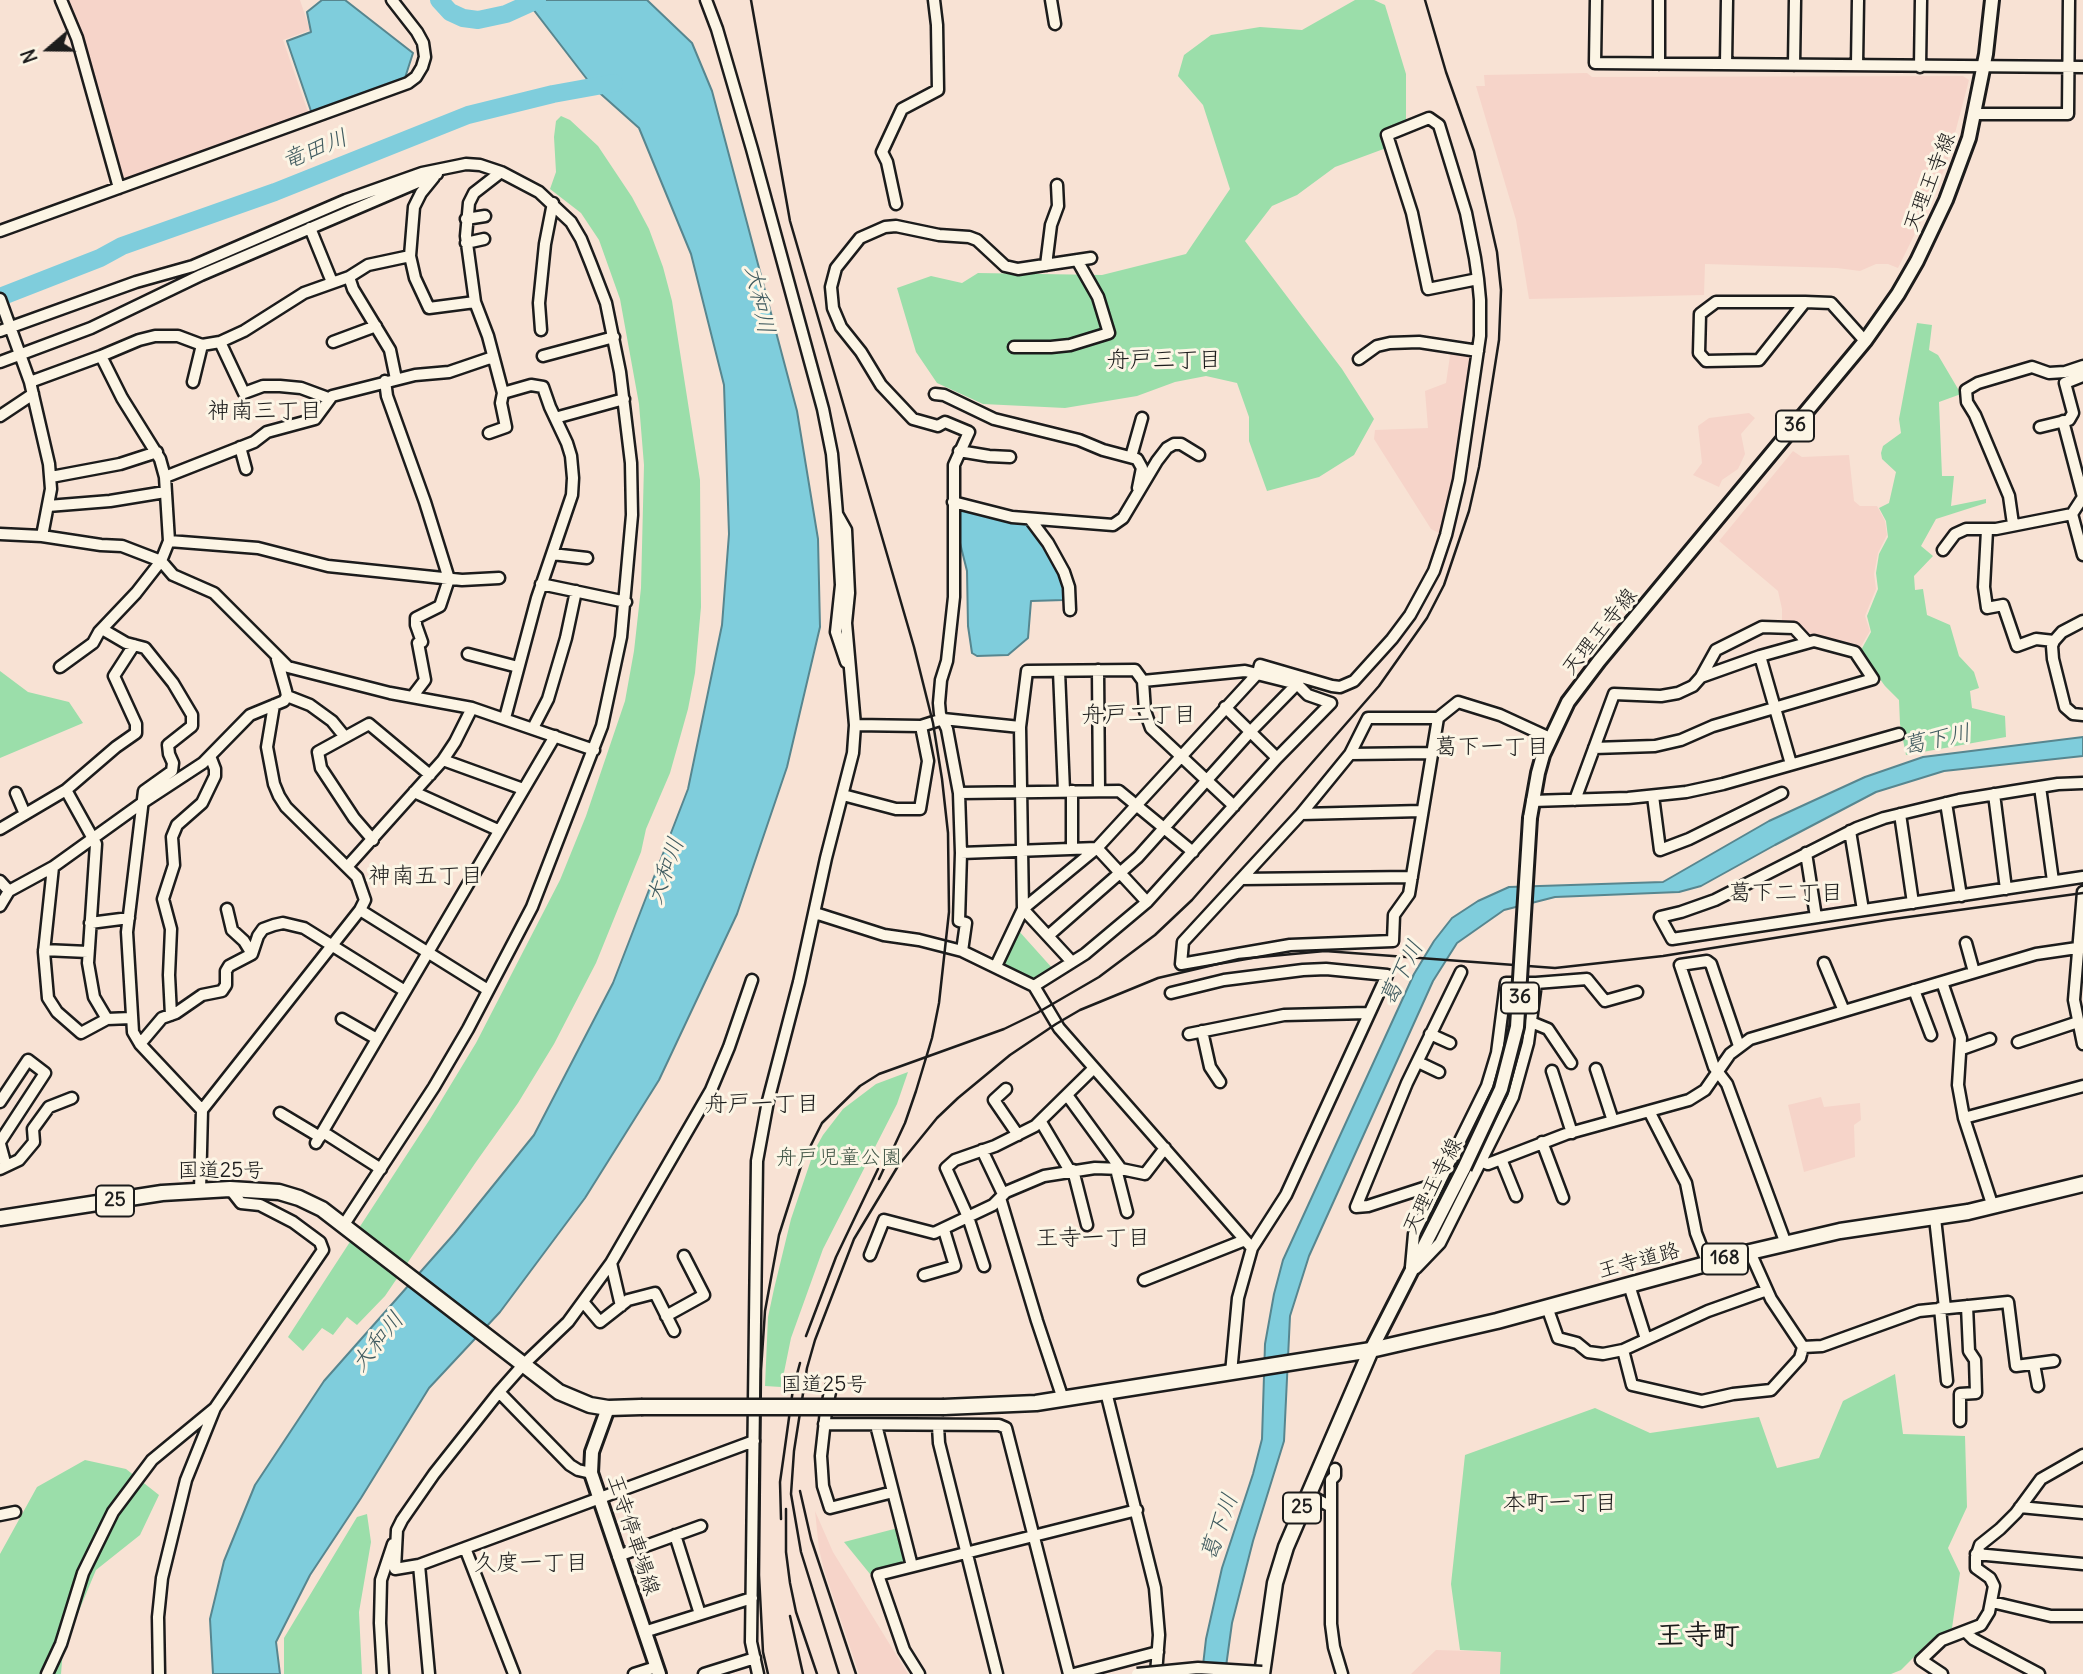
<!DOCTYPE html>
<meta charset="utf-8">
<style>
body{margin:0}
#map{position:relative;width:2083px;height:1674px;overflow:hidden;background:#f8e2d4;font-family:Delius,sans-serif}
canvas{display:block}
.north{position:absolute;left:14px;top:14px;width:70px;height:70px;-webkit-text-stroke:5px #fcf5e5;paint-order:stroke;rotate:250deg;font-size:19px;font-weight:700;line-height:28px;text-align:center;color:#1c1c1c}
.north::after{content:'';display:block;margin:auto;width:24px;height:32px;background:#1c1c1c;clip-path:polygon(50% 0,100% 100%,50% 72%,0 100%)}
</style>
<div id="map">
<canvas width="2083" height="1674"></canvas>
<div class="north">N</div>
</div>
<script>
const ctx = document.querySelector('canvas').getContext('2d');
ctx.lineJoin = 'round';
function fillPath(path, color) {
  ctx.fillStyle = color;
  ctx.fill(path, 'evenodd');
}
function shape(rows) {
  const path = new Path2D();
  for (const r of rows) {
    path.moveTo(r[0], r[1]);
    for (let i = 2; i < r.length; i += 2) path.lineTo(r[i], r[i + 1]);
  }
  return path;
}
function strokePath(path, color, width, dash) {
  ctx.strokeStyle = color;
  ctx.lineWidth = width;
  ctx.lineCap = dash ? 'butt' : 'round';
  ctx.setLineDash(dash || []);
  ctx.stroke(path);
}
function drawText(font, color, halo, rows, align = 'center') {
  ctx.font = font + ' Delius,"Klee One",sans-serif';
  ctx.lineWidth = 6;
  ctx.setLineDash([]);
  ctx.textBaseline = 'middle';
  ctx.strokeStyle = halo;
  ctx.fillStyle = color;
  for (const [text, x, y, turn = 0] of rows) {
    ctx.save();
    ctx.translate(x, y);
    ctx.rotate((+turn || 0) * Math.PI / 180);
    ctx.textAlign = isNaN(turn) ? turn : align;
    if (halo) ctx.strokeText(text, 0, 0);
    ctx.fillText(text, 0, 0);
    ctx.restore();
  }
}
fillPath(shape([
 [65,0,300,0,310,30,283,40,309,115,123,182,81,37],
 [1587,73,1592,77,1963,76,1969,80,1949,156,1936,191,1898,268,1888,264,1876,264,1860,271,1837,268,1705,264,1704,295,1529,299,1516,220,1476,86,1485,86,1484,75],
 [1451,349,1468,352,1473,356,1455,487,1441,534,1431,529,1374,439,1375,430,1428,428,1425,391,1446,383],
 [1749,413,1755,418,1741,434,1745,454,1738,469,1722,480,1719,487,1693,475,1702,463,1698,426,1709,418],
 [1793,451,1802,457,1849,455,1854,501,1860,506,1877,506,1885,521,1887,535,1878,553,1874,574,1876,589,1865,616,1870,631,1860,648,1855,644,1830,640,1782,624,1782,609,1778,591,1719,541],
 [1821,1097,1824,1107,1860,1103,1861,1120,1854,1125,1855,1157,1804,1172,1788,1105],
 [815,1511,833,1552,908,1674,859,1674,824,1570,819,1549],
 [1436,1650,1502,1652,1500,1674,1411,1674]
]), '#f6d4c9');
fillPath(shape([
 [1355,0,1374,0,1385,5,1406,74,1406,127,1389,147,1335,167,1297,195,1272,206,1245,241,1342,369,1374,419,1354,455,1319,477,1267,491,1249,441,1249,417,1237,383,1206,376,1175,382,1137,396,1065,408,983,404,937,383,916,352,897,288,931,276,962,283,978,273,1102,275,1186,254,1230,189,1203,105,1178,76,1184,55,1211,35,1260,27,1302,30],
 [561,116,570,120,598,146,632,197,649,229,663,267,672,301,700,480,701,607,695,673,688,709,670,773,646,829,641,852,596,963,554,1044,518,1103,476,1162,385,1296,357,1325,347,1317,333,1335,322,1328,303,1351,288,1337,430,1119,476,1043,560,880,586,816,625,701,634,651,641,588,644,465,639,404,620,299,599,240,581,213,550,189,556,172,554,137,556,121],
 [1917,323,1932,325,1929,350,1938,355,1961,394,1939,402,1942,476,1954,476,1951,506,1986,499,1986,503,1936,519,1921,546,1933,556,1914,576,1915,590,1923,589,1927,615,1950,625,1959,656,1974,672,1979,688,1970,691,1972,708,2005,716,2006,737,1906,755,1900,724,1899,700,1885,686,1860,652,1871,632,1867,616,1878,589,1876,573,1879,554,1888,537,1886,521,1879,508,1889,503,1896,472,1882,459,1881,453,1883,446,1901,433,1899,419],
 [0,671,28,692,69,702,83,723,0,758],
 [1018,930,1053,969,1036,981,1006,966,1004,959],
 [908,1072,897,1104,823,1249,791,1338,781,1387,765,1386,768,1317,774,1289,791,1219,814,1151,823,1135,843,1109,876,1084],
 [1895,1374,1903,1434,1965,1436,1967,1507,1948,1548,1960,1573,1952,1628,1931,1640,1901,1670,1891,1674,1500,1674,1501,1652,1460,1650,1451,1584,1465,1455,1595,1408,1650,1433,1759,1417,1777,1468,1819,1458,1843,1401],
 [85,1460,126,1469,159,1495,140,1535,96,1570,63,1649,61,1674,0,1674,0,1554,37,1487],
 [367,1514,371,1542,359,1612,362,1674,284,1674,284,1638,357,1517],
 [898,1528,905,1560,903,1565,870,1574,844,1542]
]), '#9bdeaa');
const water = shape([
 [322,0,345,0,413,53,404,81,312,114,287,41,311,32,307,12,322,0],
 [526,0,647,0,692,43,712,91,797,411,818,539,820,627,787,767,737,914,659,1080,585,1198,500,1312,429,1388,361,1498,310,1575,276,1642,280,1674,213,1674,210,1619,224,1561,255,1485,324,1381,454,1234,534,1135,613,983,688,789,722,625,729,534,724,385,691,254,639,128,593,87,526,0],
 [961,507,1028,523,1050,552,1064,582,1064,600,1031,601,1028,638,1008,655,977,656,972,653,968,626,967,571,959,539,958,509,961,507],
 [2083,737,2083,756,1944,771,1876,792,1775,845,1701,886,1679,892,1555,897,1504,910,1457,943,1433,981,1309,1256,1290,1316,1284,1441,1253,1541,1232,1623,1225,1674,1202,1674,1206,1639,1222,1568,1253,1474,1262,1439,1265,1344,1274,1294,1283,1260,1414,974,1434,941,1452,918,1478,901,1509,887,1663,882,1769,821,1865,777,1923,757,2083,737]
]);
fillPath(water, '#7fcddc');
strokePath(water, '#57868f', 2);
strokePath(shape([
 [439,0,450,12,463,18,478,20,506,14,537,0],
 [0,297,100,258,122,246,275,192,468,115,553,94,614,83]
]), '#7fcddc', 18);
const minor = shape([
 [61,0,77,38,119,188],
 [706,0,717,29,752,149,823,409,832,454,837,514,841,585,836,632,846,662],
 [1051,0,1055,24],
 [1596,0,1595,63,2083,67],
 [1659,0,1659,64],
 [1726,64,1727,0],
 [1794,65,1795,0],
 [1857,65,1858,0],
 [1920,67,1921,0],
 [1975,114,2068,114,2069,0],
 [501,172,474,193,469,203,466,236,475,302,488,336,503,393,531,385,543,387,550,407,567,443,571,456,573,478,572,495,537,598,505,718],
 [434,177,421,193,414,207,410,256,415,278,429,308,475,302],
 [896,204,887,162,882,152,902,109,938,90,937,25,934,0],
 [466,219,485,216],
 [310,228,332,282],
 [0,231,408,83,416,77,422,67,425,57,423,43,417,32,392,0],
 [466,243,484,239],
 [1046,265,1051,225,1058,206,1057,185],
 [349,277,353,289,390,350,396,379],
 [0,299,30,382,49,464,51,489,42,536],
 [1805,302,1759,360,1706,361,1699,353,1700,314,1716,302,1805,302,1831,303,1865,341],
 [541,330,539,303,545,244,553,203],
 [0,331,136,282,193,266,346,200,422,173,466,164,480,165,501,172,539,192,571,222,581,239,591,264,606,303,620,372,631,463,632,515,621,637,602,726,532,907,468,1029,434,1087,343,1226],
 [220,342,244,393,263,386,280,386,301,388,328,398],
 [333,342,376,326],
 [1014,347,1051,347,1070,345,1109,333,1098,297,1077,260],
 [543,356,614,337],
 [1359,359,1377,346,1390,343,1419,342,1478,351],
 [0,362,91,328,201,275,437,174],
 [385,381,387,396,425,502,449,579,440,606,416,618,416,625,422,642,418,643,425,680,412,697],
 [30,382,101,356,139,340,155,336,178,336,202,345,220,342,244,331,304,293,349,277,368,265,410,256],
 [193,382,202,345],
 [935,394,944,395,994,419,1079,440,1103,450,1137,459,1142,468,1138,488],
 [0,416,33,394],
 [555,418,624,399],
 [2063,421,2083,497],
 [2040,427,2069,420,2073,413,2065,383,2083,376],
 [489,433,506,427,501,403,503,393],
 [240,447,246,469],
 [959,451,989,456,1010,457],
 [1131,457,1142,418],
 [51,477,120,464,157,452],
 [165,477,254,442,267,432,315,419,332,396,415,375,449,372,493,357],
 [2083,497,2072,514,2083,555],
 [953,502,1012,517,1113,525,1123,518,1157,461,1167,448,1174,444,1181,444,1199,455],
 [48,506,110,501,165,492],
 [1030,519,1048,543,1064,572,1069,587,1070,610],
 [2013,524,2009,496,1975,415,1967,402,1966,390,1978,383,2032,367,2049,373,2065,372,2083,366],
 [1987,530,1984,587,1987,608,2003,605,2017,646,2036,639,2054,641],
 [0,534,42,536,101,545,122,546,161,561,173,575,214,593,288,667,390,693,472,708,594,750],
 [169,541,258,548,328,566,462,580,499,578],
 [1943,550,1955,534,1966,529,1996,529,2072,514],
 [552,554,587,558],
 [541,584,626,602],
 [2083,621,2062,632,2054,641,2052,646,2053,659,2065,707,2073,714,2083,715],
 [102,629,126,643,145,648,173,683,192,715,192,726,168,745,169,754,173,763,172,771,144,791,127,932,133,1032,140,1044,202,1110,200,1191],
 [468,654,518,667],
 [1760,656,1791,764],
 [60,667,93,643,99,632,136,593,161,561,169,541,165,477,160,459,122,398,101,356],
 [1098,670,1099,790],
 [1059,671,1064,791],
 [1701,677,1716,650,1762,627,1794,628,1807,642],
 [287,696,310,705,332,721,345,737],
 [1225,707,1277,758],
 [1438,718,1409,894,1394,915,1393,941,1290,945,1181,964,1183,942,1301,814,1350,754,1368,718,1438,718,1458,702,1500,715,1550,738],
 [855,725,921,726,943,719,1020,727],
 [533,728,548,699,566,638,576,591],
 [1350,754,1433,753],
 [443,760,523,789],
 [2083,783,2058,784,1959,800,1884,818,1857,828,1715,900,1681,912,1660,917,1672,939,2083,877],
 [2040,787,2053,881],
 [66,790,96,844,88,963,94,997,107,1019],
 [1072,791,1072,849],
 [414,792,498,830],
 [16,793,25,814],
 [959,793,1119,791,1193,852],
 [1994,794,2006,889],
 [843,795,896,809,920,809,928,761,921,726],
 [1653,796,1660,850,1689,839,1782,793],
 [1575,800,1614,694,1661,696,1678,693,1693,686,1701,677,1760,656,1814,641,1855,652,1873,679,1713,726,1681,740,1655,746,1594,748],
 [1532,801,1628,798,1686,792,1723,784,1899,734],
 [1946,803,1961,896],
 [1301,814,1421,811],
 [1900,814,1913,903],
 [0,829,66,790,116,747,136,733,136,724,114,676,134,645],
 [1850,831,1863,910],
 [373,840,354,818,321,768,318,752,369,724,430,775],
 [961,853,1097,848,1147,902],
 [1806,853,1816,917],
 [53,867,44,952,48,998,57,1012,81,1033,107,1019,131,1018],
 [347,867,443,760,455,742,472,708],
 [1241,879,1412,877],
 [0,881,9,891],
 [2083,892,2074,1000,2083,1044],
 [0,906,9,891,53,867,142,803,203,763,250,715,284,701,287,696,286,691,277,659],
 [227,909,232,930,244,941,252,954],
 [360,910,488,990],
 [815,913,884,935,919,940,962,951,1034,986,1059,1028,1252,1248],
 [90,923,129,918],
 [1048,936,1138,857,1250,732,1297,684],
 [1966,943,1974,972],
 [44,950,88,952],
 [962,951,966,923,959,921,961,853,959,793,947,729,940,714,939,703,941,680,947,661,954,597,954,465,969,432,945,422,938,426,913,419,881,385,861,352,841,327,833,308,831,287,836,268,860,238,885,227,896,226,939,235,969,237,977,240,1005,266,1018,269,1091,258],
 [1072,962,1023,909,1097,848,1258,673,1260,665,1332,686,1340,687,1354,681,1392,639,1410,615,1434,571,1446,535,1459,480,1480,336,1480,300,1478,279,1475,258,1466,213,1439,125,1429,118,1387,135,1412,213,1428,289,1478,279],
 [1824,963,1844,1011],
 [996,966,1023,909,1020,727,1027,671,1135,670,1143,681,1145,711,1151,728,1234,806],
 [1942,982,1961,1038,1958,1085,1964,1118,1993,1207],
 [1034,986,1085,954,1147,902,1277,758,1331,703,1308,695,1297,684,1245,671,1143,681],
 [1914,990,1931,1035],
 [1171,993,1224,980,1303,970,1326,969,1387,975,1286,1195,1252,1248,1238,1298,1231,1373],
 [171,1015,169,975,171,929,163,899,174,865,172,837,177,825,202,803,215,776,215,769,210,756],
 [342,1019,377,1039],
 [1531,1022,1548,1029,1571,1063],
 [1202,1031,1210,1067,1220,1082],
 [1189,1034,1284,1015,1368,1013],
 [1430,1034,1450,1043],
 [2018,1042,2078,1022],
 [140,1044,162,1018,176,1013,202,995,222,991,226,985,226,971,229,966,252,954,258,936,263,929,274,925,283,923,304,928,405,991],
 [1739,1046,1711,964,1707,961,1680,965,1714,1067,1727,1084,1786,1244],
 [1962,1049,1990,1039],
 [1418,1062,1439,1072],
 [1596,1069,1613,1121],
 [1552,1071,1572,1133],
 [1006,1089,994,1100,1018,1135],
 [1067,1095,1121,1169],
 [0,1102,28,1060,45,1073,0,1142],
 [202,1110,360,910,365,900,357,877,286,807,279,796,274,784,267,747,274,705],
 [1649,1111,1686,1183,1696,1233,1708,1264],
 [280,1113,320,1137],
 [1964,1118,2083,1086],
 [1041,1122,1070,1171],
 [323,1132,381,1169],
 [1542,1142,1563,1198],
 [316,1143,555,736],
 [0,1144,6,1166],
 [982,1150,1003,1194],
 [1456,1151,1488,1164,1566,1134,1689,1100,1705,1090,1730,1054,1750,1039,2036,954,2077,948],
 [1501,1159,1516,1196],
 [0,1169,19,1160,34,1142,33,1129,49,1107,72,1098],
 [1116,1169,1127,1212],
 [1073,1170,1087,1225],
 [1439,1183,1368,1206,1356,1207,1407,1083,1461,972],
 [1000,1198,1037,1321,1063,1399],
 [1935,1218,1945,1308],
 [1750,1252,1771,1299,1803,1347,1822,1346,1919,1311,2008,1302,2016,1366,2054,1361],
 [870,1255,884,1220,934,1233,993,1205,1006,1192,1044,1176,1095,1168,1121,1169,1145,1174,1165,1148],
 [611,1263,621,1306],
 [984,1266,968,1217,946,1168,955,1160,995,1146,1035,1126,1094,1068],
 [1411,1267,1414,1234,1487,1086,1497,1053,1506,983,1536,983,1587,979,1605,1001,1637,992],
 [1416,1268,1440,1243,1513,1097,1528,1043,1536,983],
 [924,1275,955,1266,944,1230],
 [1144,1280,1245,1240],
 [1629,1285,1646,1339],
 [584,1303,600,1322,628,1300,655,1293,674,1331],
 [1547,1307,1558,1338,1577,1343,1588,1352,1603,1354,1623,1350,1708,1311,1767,1290],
 [1940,1308,1947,1381],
 [666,1316,704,1295,684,1256],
 [1623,1350,1632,1385,1702,1401,1733,1394,1771,1390,1800,1358,1803,1347],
 [2034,1364,2038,1386],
 [831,1387,826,1411,821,1456,823,1486,830,1508,893,1492],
 [499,1392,570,1465,578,1470,591,1473],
 [1106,1392,1155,1588,1159,1635,1156,1674],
 [1960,1421,1960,1394,1976,1393,1975,1360,1969,1351,1967,1306],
 [824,1424,999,1425,1006,1428,1069,1674],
 [876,1425,912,1566],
 [938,1426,939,1443,997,1674],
 [1335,1469,1335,1476,1331,1480,1331,1624,1334,1647,1342,1674],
 [1308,1494,1331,1507],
 [2020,1507,2083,1513],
 [0,1515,15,1512],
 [675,1535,700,1614],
 [465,1548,514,1674],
 [1976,1554,2083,1564],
 [618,1556,701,1526],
 [419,1565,395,1569,397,1530,402,1520,434,1474,499,1392,523,1365,568,1322,611,1263,711,1090,729,1047,752,980],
 [1992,1602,2051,1616,2083,1616],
 [644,1632,752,1598],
 [1966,1632,1973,1639,2039,1674],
 [47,1674,61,1644,83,1573,113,1512,152,1460,215,1408],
 [159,1674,158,1617,162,1578,186,1480,215,1408,323,1250,320,1242,293,1222,260,1205,241,1203,230,1189],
 [383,1674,380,1623,381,1580,393,1544],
 [429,1674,419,1565,754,1441],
 [634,1674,656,1667],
 [704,1674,755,1658],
 [758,1674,751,1642,757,1161,768,1101,799,982,826,858,853,753,855,725,846,623,849,593,846,530,837,514],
 [919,1674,904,1650,878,1575,1137,1510],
 [1074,1674,1158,1652],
 [1942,1674,1921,1660,1942,1640,1981,1625,1989,1612,1994,1586,1990,1578,1976,1568,1976,1557,1980,1545,2000,1529,2016,1513,2041,1479,2083,1455]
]);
const major = shape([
 [1530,818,1538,773,1543,755,1568,702,1599,661,1865,341,1898,294,1917,261,1946,200,1969,138,1986,54,1992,0],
 [1371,1350,1464,1168],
 [608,1408,592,1452,591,1473,659,1674]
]);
const highway = shape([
 [0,1218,162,1193,230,1189,279,1192,299,1198,322,1209,559,1392,590,1405,608,1408,641,1407],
 [944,1407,1036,1403,1371,1350,1497,1321,1750,1252,1840,1231,1968,1212,2083,1184],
 [1262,1674,1275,1583,1286,1547,1371,1350]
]);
strokePath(minor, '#1c1c1c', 15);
strokePath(major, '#1c1c1c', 18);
strokePath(highway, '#1c1c1c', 19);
strokePath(minor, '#fcf5e5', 10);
strokePath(major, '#fcf5e5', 12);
strokePath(highway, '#fcf5e5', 14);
strokePath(shape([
 [751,0,790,221,914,647,933,723,942,779,948,833,949,912,939,1003,932,1038,916,1091,905,1123,879,1179],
 [806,1336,836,1257,878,1169],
 [800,1491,811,1539,856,1674],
 [786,1509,786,1552,790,1583,796,1612,817,1674],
 [781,1519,780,1482,784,1454,793,1389,800,1363],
 [790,1616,803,1674],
 [768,1674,763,1652,759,1575,761,1370,765,1311,779,1235,802,1163,822,1123,860,1086,879,1074,1004,1029,1037,1013,1099,977,1155,935,1192,900,1379,686,1427,618,1444,585,1469,511,1479,467,1499,340,1501,290,1497,252,1474,151,1446,72,1425,0],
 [839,1674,801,1552,791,1494,794,1451,807,1368,815,1340,854,1239,898,1166,937,1118,958,1098,1010,1055,1056,1024,1080,1010,1158,978,1239,959,1325,951,1555,968,1663,956,1886,920,2083,893]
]), '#1c1c1c', 2.5);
const minorBridge = shape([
 [1137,1674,1198,1668,1262,1672]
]);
const majorBridge = shape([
 [1464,1168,1501,1089,1517,1027,1530,818]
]);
const highwayBridge = shape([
 [641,1407,944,1407]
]);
strokePath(minorBridge, '#1c1c1c', 15, []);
strokePath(majorBridge, '#1c1c1c', 18, []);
strokePath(highwayBridge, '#1c1c1c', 19, []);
strokePath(minorBridge, '#fcf5e5', 10);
strokePath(majorBridge, '#fcf5e5', 12);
strokePath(highwayBridge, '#fcf5e5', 14);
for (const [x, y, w] of [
 [1795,426,38],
 [1520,998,38],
 [115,1201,38],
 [1725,1259,46],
 [1302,1508,38]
]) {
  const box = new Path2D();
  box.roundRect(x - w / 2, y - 15.5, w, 31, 5);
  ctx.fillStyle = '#fcf5e5';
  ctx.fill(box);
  strokePath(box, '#1c1c1c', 2);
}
drawText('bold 19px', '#1c1c1c', null, [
 ["36",1795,426],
 ["36",1520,998],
 ["25",115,1201],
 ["168",1725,1259],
 ["25",1302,1508]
]);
drawText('21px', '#1c1c1c', '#fcf5e5', [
 ["天理王寺線",1930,182,-68],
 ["天理王寺線",1600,632,-51],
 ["国道25号",221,1171],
 ["天理王寺線",1433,1186,-63],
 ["王寺道路",1639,1261,-15],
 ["国道25号",824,1385],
 ["王寺停車場線",633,1535,72]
]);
drawText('21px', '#425647', '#fcf5e5', [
 ["舟戸児童公園",839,1158]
]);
drawText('italic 23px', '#3f5a5f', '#fcf5e5', [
 ["竜田川",315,150,-22],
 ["大和川",759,300,78],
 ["葛下川",1937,740,-12],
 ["大和川",666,871,-70],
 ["葛下川",1402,973,-63],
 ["大和川",378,1342,-51],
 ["葛下川",1220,1527,-70]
]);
drawText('23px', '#1c1c1c', '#fcf5e5', [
 ["舟戸三丁目",1164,360],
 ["神南三丁目",265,411],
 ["舟戸二丁目",1139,715],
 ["葛下一丁目",1492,747],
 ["神南五丁目",426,876],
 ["葛下二丁目",1786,893],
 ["舟戸一丁目",762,1104],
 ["王寺一丁目",1093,1238],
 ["本町一丁目",1560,1503],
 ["久度一丁目",531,1563]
]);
drawText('bold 28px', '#1c1c1c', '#fcf5e5', [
 ["王寺町",1698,1636]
]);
</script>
